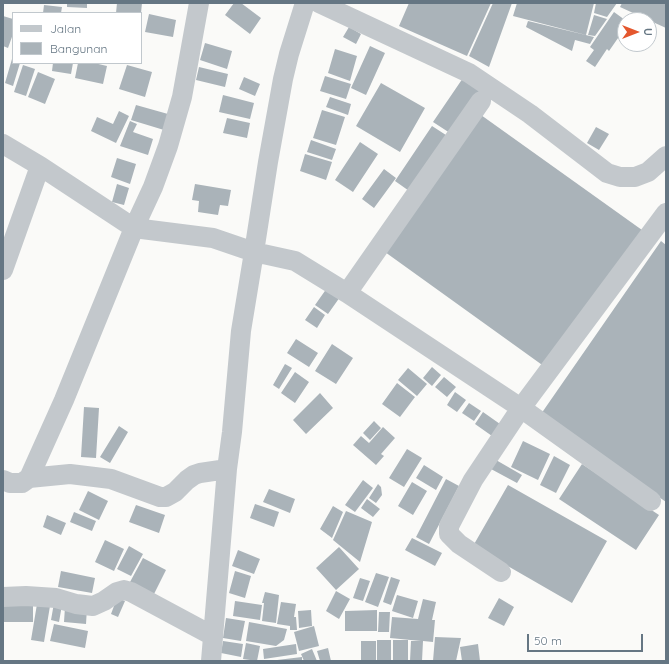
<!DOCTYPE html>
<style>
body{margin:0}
#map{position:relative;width:669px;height:664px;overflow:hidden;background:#fafaf8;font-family:Quicksand,sans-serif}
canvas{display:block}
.frame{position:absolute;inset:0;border:4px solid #657683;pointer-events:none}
.legend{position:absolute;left:12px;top:12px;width:130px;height:52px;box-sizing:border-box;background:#fff;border:1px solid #c1c8cd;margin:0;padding:5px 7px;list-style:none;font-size:12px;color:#657683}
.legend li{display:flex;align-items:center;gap:8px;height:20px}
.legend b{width:20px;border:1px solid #c1c8cd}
.north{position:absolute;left:617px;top:12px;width:40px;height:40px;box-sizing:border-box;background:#fff;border:1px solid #c1c8cd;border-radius:50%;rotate:90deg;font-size:11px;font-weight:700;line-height:16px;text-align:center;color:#657683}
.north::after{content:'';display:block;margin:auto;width:14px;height:18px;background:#e4572e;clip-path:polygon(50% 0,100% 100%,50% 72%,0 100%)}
.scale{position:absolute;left:527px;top:634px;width:116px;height:18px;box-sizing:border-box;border:2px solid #657683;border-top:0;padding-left:5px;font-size:12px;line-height:14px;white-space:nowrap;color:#657683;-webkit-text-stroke:3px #fff;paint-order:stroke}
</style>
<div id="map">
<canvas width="669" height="664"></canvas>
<div class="frame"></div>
<ul class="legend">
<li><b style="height:5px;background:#c3c8cc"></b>Jalan</li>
<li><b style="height:11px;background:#aab3b9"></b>Bangunan</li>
</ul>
<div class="north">U</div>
<div class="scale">50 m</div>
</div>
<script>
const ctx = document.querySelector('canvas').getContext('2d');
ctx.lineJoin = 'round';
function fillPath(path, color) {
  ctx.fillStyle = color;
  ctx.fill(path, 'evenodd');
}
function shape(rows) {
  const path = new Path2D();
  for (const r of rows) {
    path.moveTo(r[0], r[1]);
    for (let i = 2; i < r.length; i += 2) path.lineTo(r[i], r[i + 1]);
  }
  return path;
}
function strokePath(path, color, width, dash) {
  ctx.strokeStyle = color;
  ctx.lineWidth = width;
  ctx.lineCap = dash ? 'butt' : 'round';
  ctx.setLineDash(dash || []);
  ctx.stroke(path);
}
fillPath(shape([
 [67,3,87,3,87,8,67,7],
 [117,3,142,3,141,13,116,13],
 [234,3,241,3,261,18,250,34,225,15],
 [409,3,491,3,467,56,399,26],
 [493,3,512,3,489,67,469,56],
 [517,3,594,3,586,35,513,16],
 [596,3,617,3,607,17,594,13],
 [622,3,666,3,666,28,620,7],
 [44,5,62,7,61,13,43,13],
 [614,12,625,20,625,28,609,51,607,49,595,67,586,61,594,50,590,47],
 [149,14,176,20,173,37,145,32],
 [594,15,607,19,595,36,588,35],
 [3,16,13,19,13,34,8,48,3,46],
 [528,21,594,37,590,44,575,40,572,51,526,27],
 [349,27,361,34,356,44,343,37],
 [205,43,232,51,227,69,200,60],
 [370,46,385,53,366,95,351,88],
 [335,49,357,56,350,81,328,73],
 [12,59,13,60,13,63,20,63,13,86,5,83],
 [53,63,73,63,71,74,52,71],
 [78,63,94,63,107,66,103,84,75,78],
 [23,65,35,69,26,96,14,92],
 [127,65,152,72,145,97,119,89],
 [199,67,228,74,225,87,196,80],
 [38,72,55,79,45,104,28,97],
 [465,75,485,89,453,135,433,122],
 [325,76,351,84,346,99,320,91],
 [244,77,260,84,255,96,239,89],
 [381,83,425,108,400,152,356,126],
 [223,95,254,103,250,119,219,112],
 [330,97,351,104,348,115,326,107],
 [136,105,168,114,164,130,131,120],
 [322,110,345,117,336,145,313,138],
 [119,111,129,116,116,143,91,131,97,117,113,124],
 [481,115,642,230,545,367,385,252],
 [227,118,250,123,247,138,223,133],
 [130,121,137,124,133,132,153,139,148,155,120,146],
 [432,126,449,137,412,193,395,181],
 [596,127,609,134,599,150,587,143],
 [311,140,336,149,332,160,307,152],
 [360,142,378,154,353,192,335,180],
 [305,154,332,162,326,180,300,171],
 [117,158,136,164,130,184,111,177],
 [384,169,396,178,374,208,362,199],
 [117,184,129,188,124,205,112,202],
 [195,184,231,190,228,206,220,205,218,215,198,212,199,201,192,200],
 [661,241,666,245,666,502,541,414],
 [327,288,340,297,328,314,315,305],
 [314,307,325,315,317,328,305,320],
 [296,339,318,353,309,367,287,353],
 [332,344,353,358,336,384,315,371],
 [285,364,292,368,279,389,273,385],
 [432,367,441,375,432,386,423,378],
 [408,368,427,384,417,396,398,380],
 [295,372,309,382,295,403,281,393],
 [444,377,456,387,447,397,435,387],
 [397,383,415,397,400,417,382,404],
 [455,392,466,400,457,412,447,405],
 [320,393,333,408,306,434,293,420],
 [469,403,481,411,474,421,462,413],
 [84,407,99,408,96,458,81,457],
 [483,412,500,424,492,436,475,424],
 [374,421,381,428,370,440,363,433],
 [119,426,128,432,110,463,100,457],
 [383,427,395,438,381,454,384,456,376,465,353,445,361,436,369,443],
 [523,441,550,454,538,480,511,467],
 [407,449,422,458,404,487,389,478],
 [554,456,570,465,556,493,540,485],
 [496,460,522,475,517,483,491,469],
 [582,464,659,515,636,550,559,499],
 [424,465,443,477,436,490,416,478],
 [446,479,459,486,429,544,416,537],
 [363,480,373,488,355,512,345,505],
 [412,482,427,491,413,515,398,506],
 [378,484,381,487,382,495,376,503,369,498],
 [508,485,607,541,572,603,473,546],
 [269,489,295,499,290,513,263,502],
 [88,491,108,501,99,520,79,510],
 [367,499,380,509,373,517,361,508],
 [255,504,279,512,274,527,250,518],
 [136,505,165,515,159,533,129,522],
 [333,506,343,512,332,538,320,529],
 [346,511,372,522,360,562,333,540],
 [74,512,96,521,92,531,70,522],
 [47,515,66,523,61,535,43,527],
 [412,538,442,553,435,566,405,550],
 [105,540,124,549,114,571,95,562],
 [129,546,143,554,131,576,117,569],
 [339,547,359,569,336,590,316,568],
 [238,550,260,559,254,574,232,566],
 [143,558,166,570,154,594,130,582],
 [61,571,95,578,92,593,58,587],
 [235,571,251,576,245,598,229,593],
 [376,573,389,577,378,607,365,602],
 [391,577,400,580,391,605,383,602],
 [360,578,370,581,363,601,353,598],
 [336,591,350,599,339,619,326,611],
 [265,592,279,595,276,623,262,621,264,603,262,603],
 [397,595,418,601,413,618,392,611],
 [38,598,51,600,44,642,31,640],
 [117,598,125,601,118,617,111,614],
 [499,598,514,607,504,626,488,618],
 [423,599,436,602,432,620,435,620,433,642,423,641,422,661,410,661,411,641,421,641,390,638,392,617,418,619],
 [3,601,33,602,33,622,3,622],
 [235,601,262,605,260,620,233,616],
 [281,602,296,604,294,617,296,617,297,630,290,630,290,626,277,624],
 [54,603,62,605,59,622,51,620],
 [65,607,87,608,86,624,64,622],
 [311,610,312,626,299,628,298,611],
 [377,610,377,631,345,631,345,611],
 [379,612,390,612,389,632,378,632],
 [226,618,245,621,241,641,223,638],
 [249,622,287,629,284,640,276,646,246,641],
 [54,624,88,631,85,648,50,641],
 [314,626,319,646,299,651,294,632],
 [435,637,461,638,456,661,433,661],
 [377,640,391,640,391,661,377,661],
 [393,640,408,640,408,661,393,661],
 [223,641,243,644,241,657,221,653],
 [361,641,376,641,376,661,361,661],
 [246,643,260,646,257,661,243,659],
 [296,644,297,654,264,659,263,649],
 [478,644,480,661,462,661,460,647],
 [328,648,331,661,320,661,317,651],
 [312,649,317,661,304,661,301,654],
 [302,657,302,661,277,661,277,660]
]), '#aab3b9');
strokePath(shape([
 [305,3,289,54,283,79,268,162,254,252,295,261,347,293,521,408,666,213],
 [319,3,469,73,530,114,607,173,620,177,635,177,648,172,666,156],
 [3,144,40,166,134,228,213,238,254,252,241,331,232,432,227,469,211,661],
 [3,270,40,166],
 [347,293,481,101],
 [29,478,64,400,134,228,153,187,168,146,182,97,199,3],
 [3,480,10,483,22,483,29,478,70,474,111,479,160,497,166,497,175,492,187,480,194,475,200,473,227,469],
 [501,572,459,544,449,534,449,526,473,480,521,408,651,501],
 [3,597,26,596,56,598,76,604,93,606,104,601,117,592,124,590,131,592,213,636]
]), '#c3c8cc', 20);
</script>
